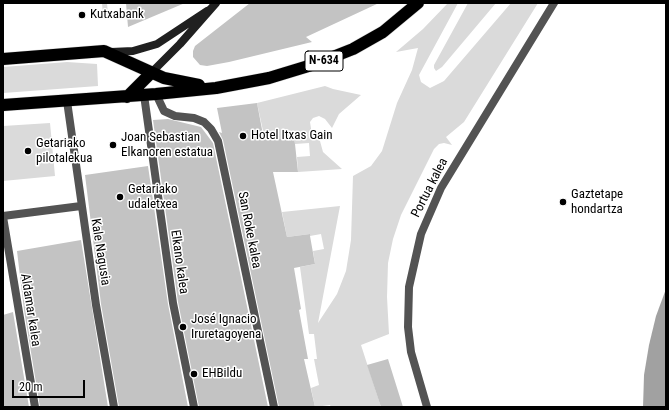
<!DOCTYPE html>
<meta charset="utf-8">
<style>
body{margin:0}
#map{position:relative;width:669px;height:410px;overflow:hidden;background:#fff;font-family:"Roboto Condensed",sans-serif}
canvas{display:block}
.frame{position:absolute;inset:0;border:4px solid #000;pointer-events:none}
.scale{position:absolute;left:12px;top:380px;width:73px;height:18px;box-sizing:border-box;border:2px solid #000;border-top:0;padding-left:5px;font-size:12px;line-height:14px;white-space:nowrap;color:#000;-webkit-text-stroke:3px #fff;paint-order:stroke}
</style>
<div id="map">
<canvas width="669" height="410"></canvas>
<div class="frame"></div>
<div class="scale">20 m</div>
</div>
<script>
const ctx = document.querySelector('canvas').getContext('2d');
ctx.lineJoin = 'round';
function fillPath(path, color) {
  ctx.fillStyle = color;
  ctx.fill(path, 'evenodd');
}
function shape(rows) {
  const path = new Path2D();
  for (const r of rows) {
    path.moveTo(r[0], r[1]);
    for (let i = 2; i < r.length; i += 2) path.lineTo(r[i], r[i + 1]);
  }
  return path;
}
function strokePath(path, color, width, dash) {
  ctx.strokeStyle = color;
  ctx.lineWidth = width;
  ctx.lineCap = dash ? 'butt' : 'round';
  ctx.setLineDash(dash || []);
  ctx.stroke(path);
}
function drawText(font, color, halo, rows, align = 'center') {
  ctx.font = font + ' "Roboto Condensed",sans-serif';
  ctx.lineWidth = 3;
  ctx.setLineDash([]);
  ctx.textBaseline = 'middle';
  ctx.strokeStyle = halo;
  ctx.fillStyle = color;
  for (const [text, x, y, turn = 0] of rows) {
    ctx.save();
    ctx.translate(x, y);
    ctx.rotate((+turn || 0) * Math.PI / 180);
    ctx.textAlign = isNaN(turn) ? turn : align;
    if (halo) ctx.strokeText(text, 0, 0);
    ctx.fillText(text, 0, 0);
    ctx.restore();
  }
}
fillPath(shape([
 [102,3,107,3,108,15,103,16],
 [448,3,458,3,419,75,421,82,430,88,444,81,511,3,538,3,464,122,446,137,452,145,444,143,439,144,434,149,401,215,393,239,388,263,387,297,389,334,361,345,381,407,331,407,330,405,315,407,311,388,319,385,314,359,317,359,314,334,309,334,300,267,315,264,313,251,324,249,321,234,310,236,310,234,287,237,282,212,340,206,318,323,337,294,346,271,351,240,353,176,371,166,382,151,397,103,412,70,418,48,396,52,423,29],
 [468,3,496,3,442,67,436,71,434,68,434,65],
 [67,62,97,64,98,86,3,93,3,67],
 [325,86,333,89,361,95,339,114,332,128,325,119,319,116,313,118,310,122,312,135,320,141,323,152,342,169,298,172,297,157,310,156,309,143,295,144,294,138,265,140,257,103],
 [50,123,55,176,3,181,3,126]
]), '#dadada');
fillPath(shape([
 [666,289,666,407,643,407,644,375,649,345,656,316]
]), '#a1a1a1');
fillPath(shape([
 [126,3,185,3,128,27],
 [250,3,379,3,306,37,312,42,229,62,207,66,200,65,193,57,193,51,195,46],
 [257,103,264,140,294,138,295,144,298,172,273,172,287,237,310,234,310,236,315,264,294,268,301,309,299,310,308,359,304,359,315,407,279,407,223,140,219,132,222,133,217,108],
 [168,119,201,127,213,143,268,407,199,407,178,302,153,120],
 [148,166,168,304,188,407,119,407,101,304,85,175],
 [81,240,108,407,40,407,24,310,17,251],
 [13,312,29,407,3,407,3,315],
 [388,359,403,407,381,407,367,365]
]), '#c3c3c3');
const highway = shape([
 [3,59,104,51,164,78,199,85],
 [127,97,151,73],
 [3,105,156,94,216,88,269,78,315,64,353,49,383,32,418,3]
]);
strokePath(highway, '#dbdbdb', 13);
strokePath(shape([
 [156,94,164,111,175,116,194,118,204,122,211,129,218,141,274,407],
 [144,95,173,303,194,407],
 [67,101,96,305,114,407],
 [3,216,81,206],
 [3,217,35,407],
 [427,407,411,352,408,327,409,287,421,234,441,188,554,3]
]), '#535353', 8);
strokePath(shape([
 [111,52,133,51,157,44,207,11],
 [151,73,180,44,216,3]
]), '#202020', 8);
strokePath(highway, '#000', 12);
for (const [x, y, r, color] of [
 [82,15,4,"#000"],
 [243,136,4,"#000"],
 [113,145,4,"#000"],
 [28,151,4,"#000"],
 [120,197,4,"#000"],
 [563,202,4,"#000"],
 [183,327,4,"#000"],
 [194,374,4,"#000"]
]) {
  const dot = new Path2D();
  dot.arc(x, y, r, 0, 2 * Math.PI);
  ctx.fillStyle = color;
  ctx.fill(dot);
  strokePath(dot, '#fff', 1.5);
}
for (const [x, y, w] of [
 [324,61,38]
]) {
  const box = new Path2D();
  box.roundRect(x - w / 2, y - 10, w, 20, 3);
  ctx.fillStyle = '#fff';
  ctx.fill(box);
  strokePath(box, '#000', 1);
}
drawText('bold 12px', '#000', null, [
 ["N-634",324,61]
]);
drawText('13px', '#000', '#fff', [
 ["Kutxabank",90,15],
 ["Hotel Itxas Gain",251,136],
 ["Joan Sebastian",121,138],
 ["Elkanoren estatua",121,153],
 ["Getariako",36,144],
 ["pilotalekua",36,159],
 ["Getariako",128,190],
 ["udaletxea",128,205],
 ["Gaztetape",571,195],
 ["hondartza",571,210],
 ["José Ignacio",191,320],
 ["Iruretagoyena",191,335],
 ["EHBildu",202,374]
], 'left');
drawText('13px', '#000', '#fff', [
 ["Portua kalea",430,188,-63],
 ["San Roke kalea",249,230,79],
 ["Kale Nagusia",100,252,81],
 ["Elkano kalea",179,262,82],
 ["Aldamar kalea",30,310,81]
]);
</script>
